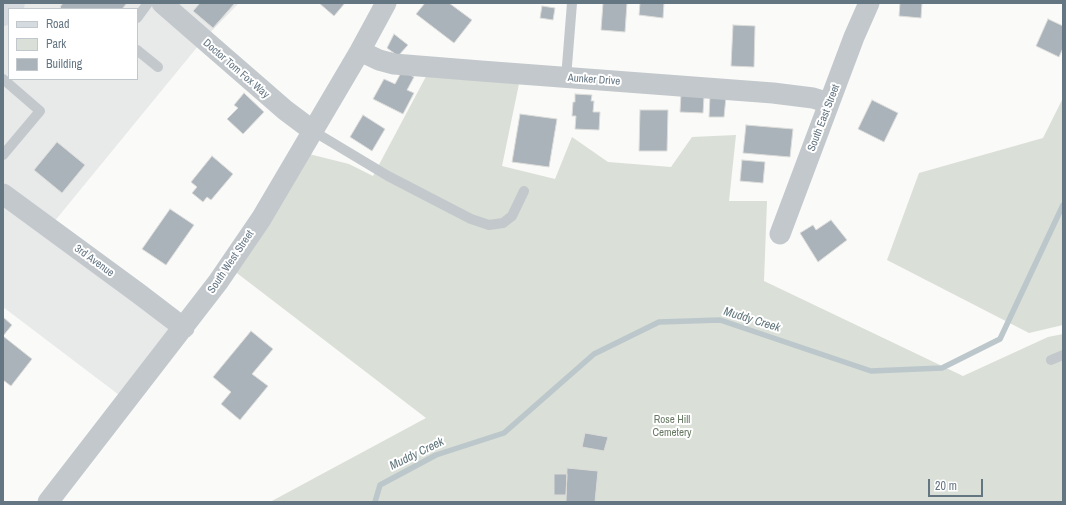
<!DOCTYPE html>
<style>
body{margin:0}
#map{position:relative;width:1066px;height:505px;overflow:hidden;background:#fafaf8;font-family:"Archivo Narrow",sans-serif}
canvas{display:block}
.frame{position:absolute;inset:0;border:4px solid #657683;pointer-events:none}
.legend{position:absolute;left:8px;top:8px;width:130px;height:72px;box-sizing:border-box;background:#fff;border:1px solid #c1c8cd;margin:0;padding:5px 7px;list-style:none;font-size:12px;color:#657683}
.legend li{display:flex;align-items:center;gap:8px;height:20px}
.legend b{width:20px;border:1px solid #c1c8cd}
.scale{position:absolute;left:928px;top:479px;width:55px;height:18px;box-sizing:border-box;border:2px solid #657683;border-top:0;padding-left:5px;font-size:12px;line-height:14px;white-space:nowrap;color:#657683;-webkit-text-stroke:3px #fff;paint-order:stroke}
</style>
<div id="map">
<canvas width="1066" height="505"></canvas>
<div class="frame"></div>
<ul class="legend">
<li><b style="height:5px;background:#d6dbdf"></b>Road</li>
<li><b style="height:11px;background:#dadfd7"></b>Park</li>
<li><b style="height:11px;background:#aab3b9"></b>Building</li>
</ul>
<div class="scale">20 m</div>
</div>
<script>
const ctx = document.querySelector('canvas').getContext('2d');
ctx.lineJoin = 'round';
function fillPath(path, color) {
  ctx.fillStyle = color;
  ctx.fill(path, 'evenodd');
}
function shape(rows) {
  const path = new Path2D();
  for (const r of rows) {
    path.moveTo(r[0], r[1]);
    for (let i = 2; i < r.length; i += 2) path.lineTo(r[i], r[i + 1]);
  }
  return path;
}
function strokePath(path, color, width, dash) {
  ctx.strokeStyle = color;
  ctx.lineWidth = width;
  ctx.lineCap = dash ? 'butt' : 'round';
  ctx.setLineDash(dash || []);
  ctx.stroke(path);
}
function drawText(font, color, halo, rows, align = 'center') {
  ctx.font = font + ' "Archivo Narrow",sans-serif';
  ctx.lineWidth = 4;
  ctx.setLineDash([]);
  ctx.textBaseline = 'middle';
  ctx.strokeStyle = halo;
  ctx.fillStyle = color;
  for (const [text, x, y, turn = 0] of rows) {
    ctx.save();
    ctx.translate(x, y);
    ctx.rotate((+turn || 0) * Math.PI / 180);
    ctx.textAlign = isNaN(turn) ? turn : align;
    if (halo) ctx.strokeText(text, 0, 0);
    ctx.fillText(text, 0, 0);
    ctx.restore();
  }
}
fillPath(shape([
 [3,3,239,3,203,40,49,228,184,328,127,401,3,307],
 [9,9,137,9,137,79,9,79]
]), '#e8e9e9');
fillPath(shape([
 [431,67,521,74,502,166,555,179,572,137,608,162,671,167,692,137,736,135,729,201,767,201,764,281,963,376,1048,337,1063,334,1063,502,270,502,426,418,229,267,301,152,349,164,373,176],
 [1063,98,1063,325,1029,333,887,260,919,173,1043,138]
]), '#dadfd7');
strokePath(shape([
 [375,502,380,485,436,455,504,433,594,354,659,322,720,320,871,371,942,368,1000,339,1063,205]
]), '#bbc7cb', 5.5);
const building = shape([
 [63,3,127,3,122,9,62,9,60,7,63,3],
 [200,3,235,3,213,28,193,11,200,3],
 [319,3,345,3,334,16,319,3],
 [425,3,449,3,472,20,454,43,416,14,425,3],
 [603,3,627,3,625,32,601,30,603,3],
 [640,3,664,3,663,18,639,15,640,3],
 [900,3,922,3,921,18,899,16,900,3],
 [542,6,555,8,553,20,540,18,542,6],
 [1048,19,1063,26,1063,48,1059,57,1036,46,1048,19],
 [733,25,755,26,754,67,731,66,733,25],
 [394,34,408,45,398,56,387,48,394,34],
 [402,71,414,77,407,90,414,93,403,114,373,99,384,79,395,84,402,71],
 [244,93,264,112,243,134,227,119,238,108,234,105,244,93],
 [575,94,592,95,591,101,594,101,593,112,600,112,599,130,575,129,576,116,572,116,573,102,575,102,575,94],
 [681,94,704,96,703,113,680,112,681,94],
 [710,96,726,97,724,117,709,117,710,96],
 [872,100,898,113,884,142,858,129,872,100],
 [640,110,668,110,667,151,639,151,640,110],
 [520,114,557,119,549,167,512,162,520,114],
 [363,115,385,129,372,151,350,137,363,115],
 [746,125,793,129,790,157,743,153,746,125],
 [57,142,85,165,62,193,34,170,57,142],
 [212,156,233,174,211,200,207,197,203,202,192,193,197,187,191,182,212,156],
 [742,160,765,162,763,183,740,181,742,160],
 [170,209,194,225,166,265,142,249,170,209],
 [831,220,847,240,818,262,800,233,813,225,816,230,831,220],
 [3,317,12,325,3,336,32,359,11,386,3,380,3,317],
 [251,331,273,349,252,374,268,386,240,420,221,404,231,392,213,377,251,331],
 [585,433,608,437,604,451,582,447,585,433],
 [567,468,598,471,595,502,566,502,567,468],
 [554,474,567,474,566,495,554,495,554,474]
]);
fillPath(building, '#aab3b9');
strokePath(building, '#dcdcda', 1);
strokePath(shape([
 [137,18,148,3],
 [137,50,158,67],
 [566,78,572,3],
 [3,79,40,111,3,155],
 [313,131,388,176,471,219,489,225,503,223,512,216,524,191],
 [1051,360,1063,355]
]), '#c3c8cc', 10);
strokePath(shape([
 [162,3,285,110,313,131],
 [360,51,379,60,394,64,481,71,773,93,813,98,829,103],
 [3,194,138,293,184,328],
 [780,234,854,37,869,3],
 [48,502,218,282,261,219,360,51,386,3]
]), '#c3c8cc', 21);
strokePath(shape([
 [3,15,14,3]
]), '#d6dbdf', 22);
drawText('11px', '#657683', '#fff', [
 ["Doctor Tom Fox Way",236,69,41],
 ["Aunker Drive",594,80,4],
 ["South East Street",824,118,-69],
 ["3rd Avenue",94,261,36],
 ["South West Street",231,262,-56]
]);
drawText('11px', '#687a64', '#fff', [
 ["Rose Hill",672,420],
 ["Cemetery",672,433]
]);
drawText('italic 12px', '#60757c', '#fff', [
 ["Muddy Creek",752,320,17],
 ["Muddy Creek",417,454,-26]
]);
</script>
